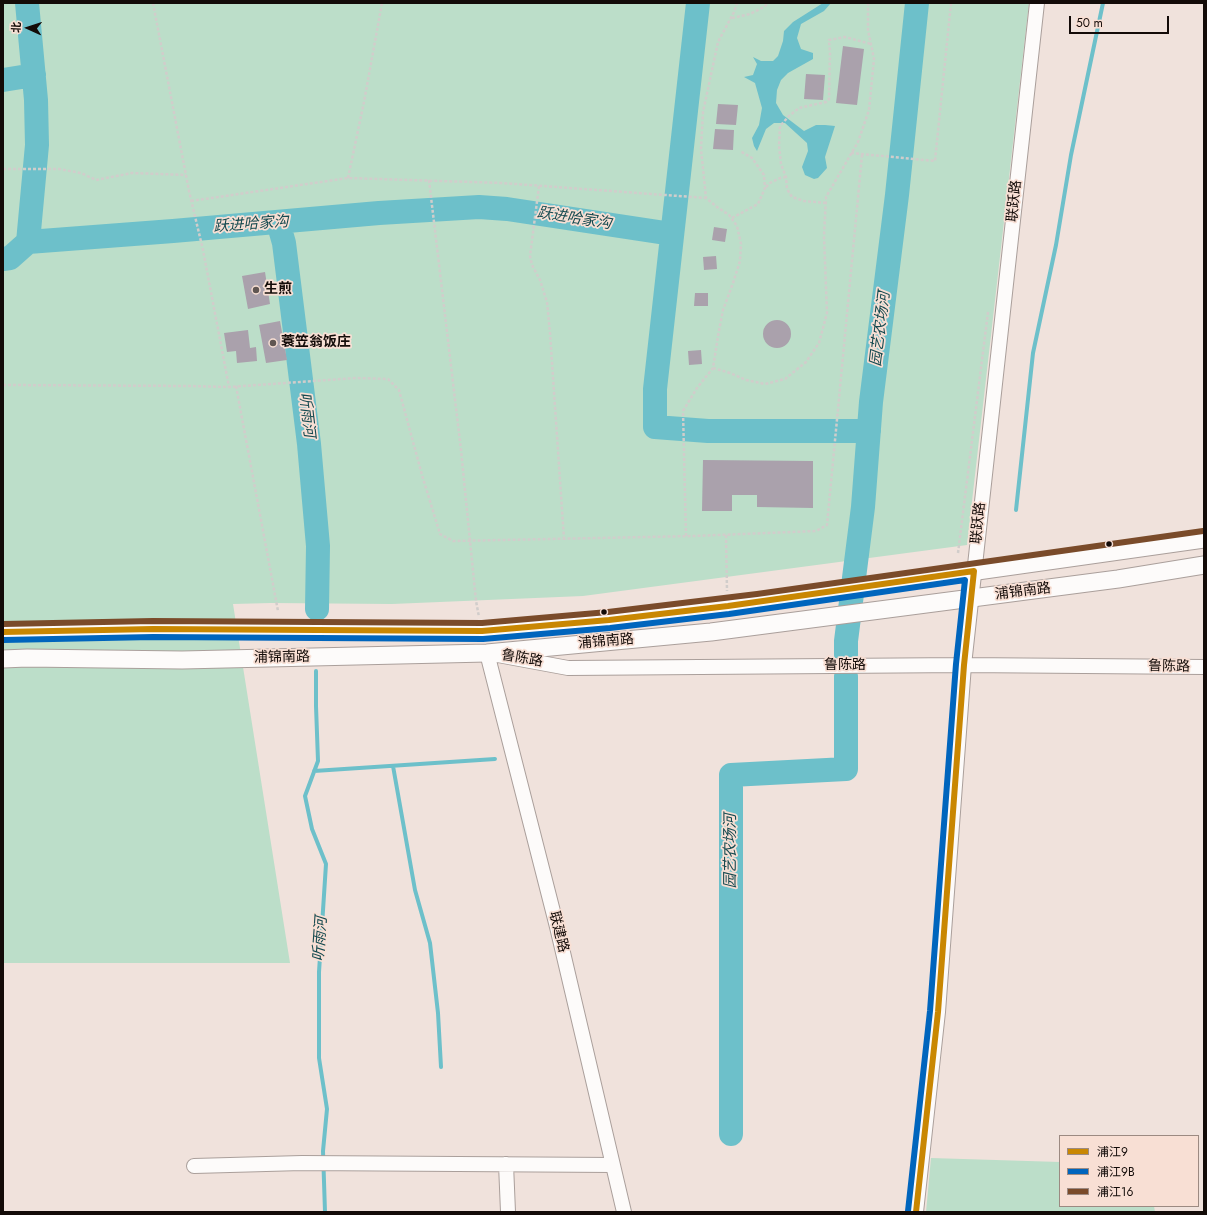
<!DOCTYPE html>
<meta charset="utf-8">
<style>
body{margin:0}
#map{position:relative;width:1207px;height:1215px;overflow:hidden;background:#f0e2dc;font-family:Jost,"Noto Sans SC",sans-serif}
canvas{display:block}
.frame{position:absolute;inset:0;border:4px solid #130b08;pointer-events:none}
.legend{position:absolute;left:1059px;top:1135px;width:140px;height:72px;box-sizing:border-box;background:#f8dfd4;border:1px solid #9c8a82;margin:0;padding:5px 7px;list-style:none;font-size:12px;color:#130b08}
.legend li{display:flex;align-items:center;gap:8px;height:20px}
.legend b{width:20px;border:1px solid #9c8a82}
.north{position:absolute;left:8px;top:8px;width:40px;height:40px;-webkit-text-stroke:3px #f8dfd4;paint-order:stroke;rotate:273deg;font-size:11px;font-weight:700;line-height:16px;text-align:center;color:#130b08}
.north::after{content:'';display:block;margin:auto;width:14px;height:18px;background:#130b08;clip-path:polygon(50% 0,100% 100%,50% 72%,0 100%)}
.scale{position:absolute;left:1069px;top:16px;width:100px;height:18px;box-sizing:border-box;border:2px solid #130b08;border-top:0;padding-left:5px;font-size:12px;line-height:14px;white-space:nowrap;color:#130b08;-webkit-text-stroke:3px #f8dfd4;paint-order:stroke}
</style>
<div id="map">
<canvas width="1207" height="1215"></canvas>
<div class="frame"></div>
<ul class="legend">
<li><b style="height:5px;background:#c98702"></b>浦江9</li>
<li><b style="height:5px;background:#0065bd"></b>浦江9B</li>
<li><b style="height:5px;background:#7a4b2a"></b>浦江16</li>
</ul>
<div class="north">北</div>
<div class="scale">50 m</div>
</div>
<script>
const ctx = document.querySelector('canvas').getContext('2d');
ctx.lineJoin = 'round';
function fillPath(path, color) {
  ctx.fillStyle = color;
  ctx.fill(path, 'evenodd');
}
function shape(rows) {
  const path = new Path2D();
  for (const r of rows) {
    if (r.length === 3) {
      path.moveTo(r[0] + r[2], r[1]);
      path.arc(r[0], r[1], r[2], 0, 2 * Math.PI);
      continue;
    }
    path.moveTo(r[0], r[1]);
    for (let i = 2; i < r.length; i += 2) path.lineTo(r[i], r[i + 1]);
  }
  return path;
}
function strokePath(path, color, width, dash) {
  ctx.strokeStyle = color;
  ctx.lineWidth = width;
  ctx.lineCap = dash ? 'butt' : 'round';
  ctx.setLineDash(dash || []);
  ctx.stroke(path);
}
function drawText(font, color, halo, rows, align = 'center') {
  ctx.font = font + ' Jost,"Noto Sans SC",sans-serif';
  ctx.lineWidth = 3.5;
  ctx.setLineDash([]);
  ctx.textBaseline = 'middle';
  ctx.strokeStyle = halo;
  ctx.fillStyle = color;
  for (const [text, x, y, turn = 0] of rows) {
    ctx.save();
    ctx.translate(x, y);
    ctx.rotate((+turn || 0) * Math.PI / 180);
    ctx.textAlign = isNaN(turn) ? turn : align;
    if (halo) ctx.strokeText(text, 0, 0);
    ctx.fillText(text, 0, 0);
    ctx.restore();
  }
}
fillPath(shape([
 [3,3,1029,3,967,545,583,596,392,604,271,603,233,604,290,963,3,963],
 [931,1158,1060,1162,1060,1206,1154,1206,1155,1212,926,1212]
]), '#bcdec9');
fillPath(shape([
 [823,3,831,3,824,11,801,24,797,38,801,49,813,53,813,59,788,73,781,80,777,90,776,103,783,115,804,131,816,125,825,125,835,126,825,157,827,168,818,178,814,179,805,175,802,167,808,151,807,143,785,123,774,123,766,129,757,151,754,146,752,138,759,125,762,108,755,83,744,77,753,75,757,64,753,57,761,61,773,61,778,56,783,41,784,31,793,22]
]), '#6dc0ca');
strokePath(shape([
 [1016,510,1033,353,1056,245,1071,155,1103,3],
 [316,671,316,706,318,761,305,796,312,829,326,864,319,972,319,1058,327,1109,323,1151,325,1212],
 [393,766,415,890,430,943,438,1013,441,1067],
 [314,771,495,759]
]), '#6dc0ca', 4);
strokePath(shape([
 [27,3,36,100,37,145,28,242,173,231,379,213,479,207,507,209,672,234],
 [698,3,655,389,655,427,708,431,869,431],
 [3,80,34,75],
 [278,222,284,243,309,444,318,546,317,609],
 [3,259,10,258,28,242],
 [846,655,846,641,863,507,871,402,897,195,917,3],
 [731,1134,731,775,846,769,846,677]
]), '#6dc0ca', 24);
fillPath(shape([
 [843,46,864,49,857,105,836,103],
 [806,74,825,75,823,100,804,99],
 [718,104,738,105,736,125,716,124],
 [715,129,734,130,733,150,713,149],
 [714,227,727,229,725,242,712,240],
 [716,256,717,269,704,270,703,257],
 [265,272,270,304,248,309,242,276],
 [695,293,708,293,708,306,694,306],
 [777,334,14],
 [280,321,287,360,266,363,259,325],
 [248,330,250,348,256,347,257,361,237,363,236,351,227,352,224,333],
 [701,350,702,364,689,365,688,351],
 [703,460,813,461,813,508,757,507,757,495,732,495,732,511,702,511]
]), '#aaa1ac');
const minor = shape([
 [506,1164,508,1212],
 [194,1166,302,1163,613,1165],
 [624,1212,557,927,487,653,568,668,964,665,1204,667],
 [916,1212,938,1012,964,665,1029,75,1037,3]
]);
const major = shape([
 [3,632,153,629,482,631,609,620,758,602,1204,539],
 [3,659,27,658,182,660,487,653,711,632,1118,579,1204,565]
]);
strokePath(minor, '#aa9f9b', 16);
strokePath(major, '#aa9f9b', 19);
strokePath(shape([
 [153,3,189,191,203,250,229,387],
 [732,18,750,14,764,7,768,3],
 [851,153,935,161,951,3],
 [3,169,59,169,81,173,96,180,132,173,186,175],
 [348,178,364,102,382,3],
 [429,180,461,450,476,601,479,617],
 [539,186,530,256,532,265,540,280,547,302,550,333,564,539],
 [766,187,770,183,780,178,786,177],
 [191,201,348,178,502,183,706,198],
 [826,203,804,201,792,197,787,189,786,177,781,164,779,146,780,126,789,116,799,108,826,102,829,99,830,52,829,40,845,37,871,44],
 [732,218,758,204,765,188,764,175,752,158,740,151],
 [713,368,730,373,746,380,765,384,785,379,806,362,819,343,827,313,824,236,826,197,858,142,869,110,874,59,868,30,868,3],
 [3,385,190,386,229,387,356,378,388,379,399,390,422,475,440,534,453,541,694,536,816,531,827,525,862,155],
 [236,386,278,611],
 [726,535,727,591],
 [686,536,683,411,697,388,713,368,718,336,723,310,733,283,740,261,741,244,737,226,729,215,717,207,706,198,701,149,703,112,718,42,734,12,737,3],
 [958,553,988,312]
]), '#d1cdcb', 2.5, [3, 2]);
strokePath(minor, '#fdfbfa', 14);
strokePath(major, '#fdfbfa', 17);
strokePath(shape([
 [3,632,153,629,482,631,609,620,728,606,974,571,964,665,938,1012,916,1212]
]), '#c98702', 6);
strokePath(shape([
 [3,640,153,637,483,639,610,628,729,614,965,580,956,664,930,1011,908,1211]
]), '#0065bd', 6);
strokePath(shape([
 [3,624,153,621,482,623,608,612,757,594,1203,531]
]), '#7a4b2a', 6);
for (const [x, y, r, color] of [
 [256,290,4,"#605652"],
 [273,343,4,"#605652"],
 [1109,544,3.5,"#130b08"],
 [604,612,3.5,"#130b08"]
]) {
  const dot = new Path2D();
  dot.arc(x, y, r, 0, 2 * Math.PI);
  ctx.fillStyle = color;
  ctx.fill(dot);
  strokePath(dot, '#f8dfd4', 1.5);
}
drawText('14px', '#130b08', '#f8dfd4', [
 ["联跃路",1015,201,-84],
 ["联跃路",979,523,-84],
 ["浦锦南路",1023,592,-7],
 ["浦锦南路",606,642,-5],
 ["浦锦南路",282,658,-1],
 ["鲁陈路",522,659,10],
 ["鲁陈路",845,666],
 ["鲁陈路",1169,667,1],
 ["联建路",558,932,76]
]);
drawText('bold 14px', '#130b08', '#f8dfd4', [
 ["生煎",264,290],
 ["蓑笠翁饭庄",281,343]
], 'left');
drawText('italic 15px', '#154a50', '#f8dfd4', [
 ["跃进哈家沟",574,219,9],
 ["跃进哈家沟",251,225,-4],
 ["园艺农场河",881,329,-83],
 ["听雨河",306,415,83],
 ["园艺农场河",731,851,-90],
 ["听雨河",321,939,-86]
]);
</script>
